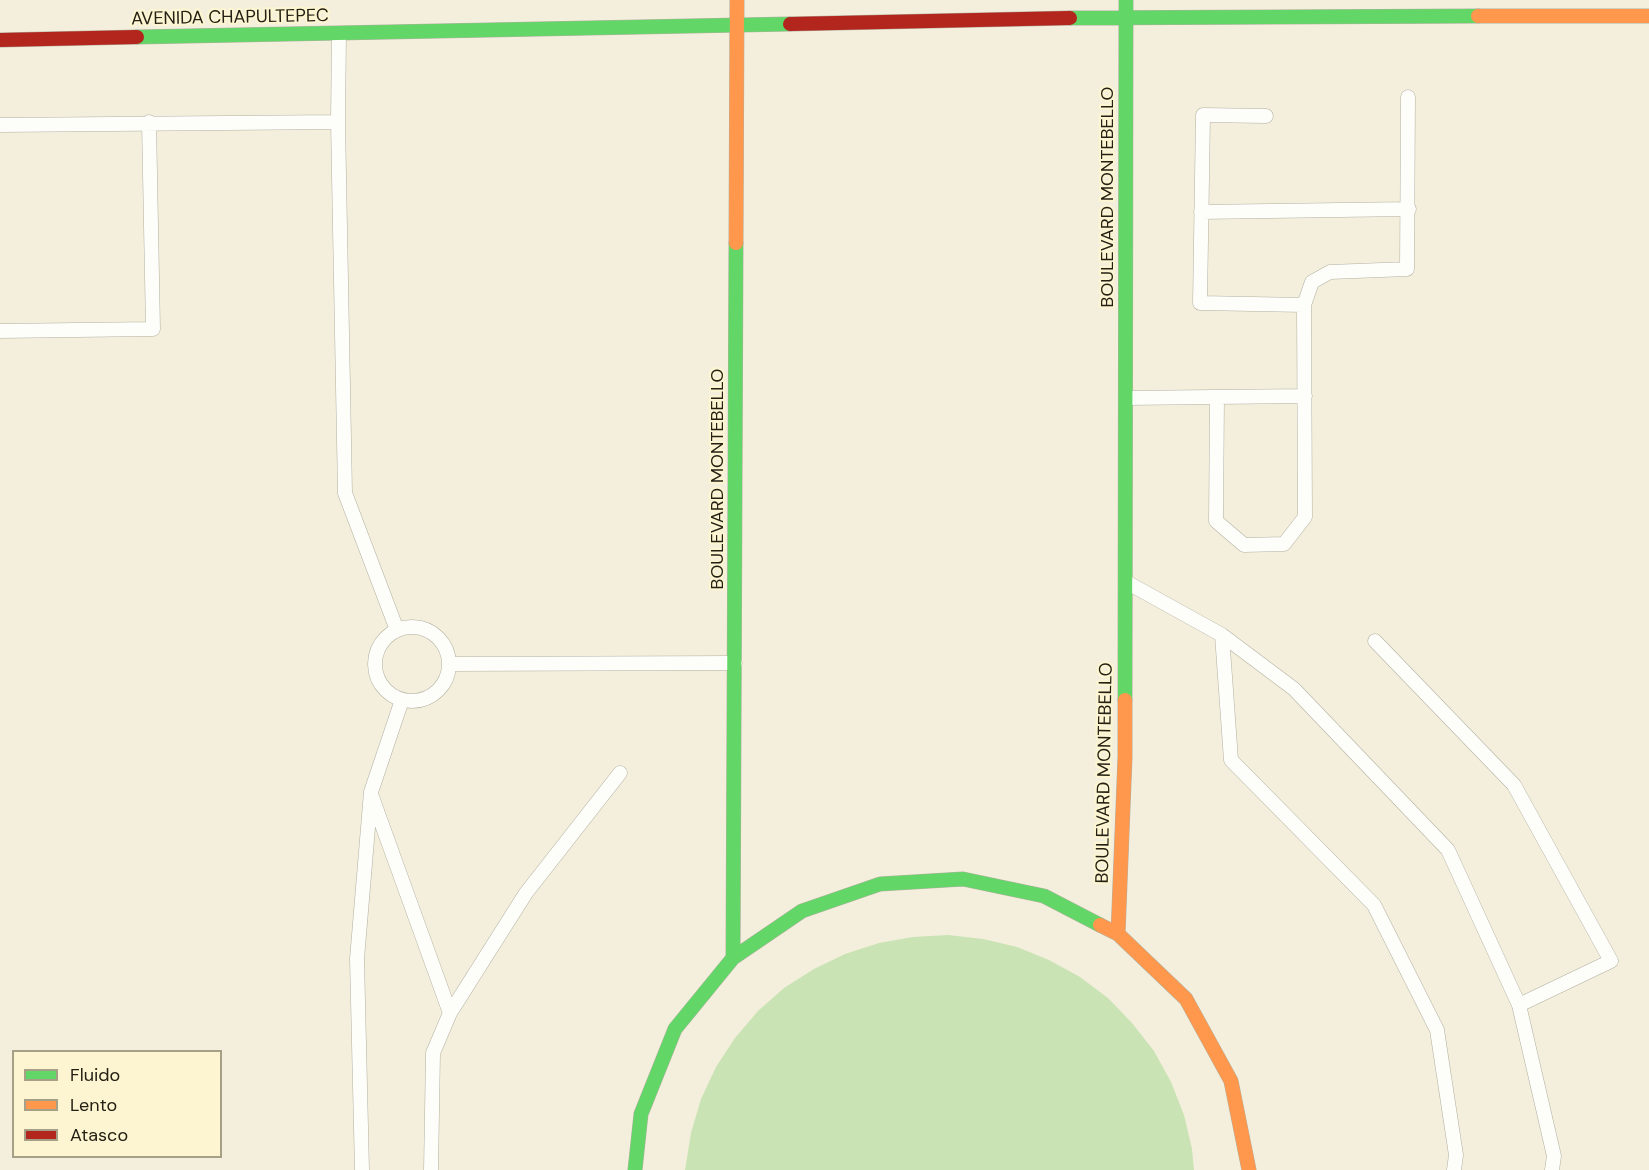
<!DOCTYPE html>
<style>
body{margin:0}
#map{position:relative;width:1649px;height:1170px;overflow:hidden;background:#f3efdc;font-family:"DM Sans",sans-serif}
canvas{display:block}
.legend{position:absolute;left:12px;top:1050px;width:210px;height:108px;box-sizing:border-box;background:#fdf5d2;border:2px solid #a6a086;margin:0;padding:8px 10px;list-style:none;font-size:18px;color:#242114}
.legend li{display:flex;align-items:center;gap:12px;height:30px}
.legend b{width:30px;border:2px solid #a6a086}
</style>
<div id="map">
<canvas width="1649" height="1170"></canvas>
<ul class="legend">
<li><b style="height:8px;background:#63d668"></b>Fluido</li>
<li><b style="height:8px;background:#ff974d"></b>Lento</li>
<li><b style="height:8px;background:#b3261e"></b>Atasco</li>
</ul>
</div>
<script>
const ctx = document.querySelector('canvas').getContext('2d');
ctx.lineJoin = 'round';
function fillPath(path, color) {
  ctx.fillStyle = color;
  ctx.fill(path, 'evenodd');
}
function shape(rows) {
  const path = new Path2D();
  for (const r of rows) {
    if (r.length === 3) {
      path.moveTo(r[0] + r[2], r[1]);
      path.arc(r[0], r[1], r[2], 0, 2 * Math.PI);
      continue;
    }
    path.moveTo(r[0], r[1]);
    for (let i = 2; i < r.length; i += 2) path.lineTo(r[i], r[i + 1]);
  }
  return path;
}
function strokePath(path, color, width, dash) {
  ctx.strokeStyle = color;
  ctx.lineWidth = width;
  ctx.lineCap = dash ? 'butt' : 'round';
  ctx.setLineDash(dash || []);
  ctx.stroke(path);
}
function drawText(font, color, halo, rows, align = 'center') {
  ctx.font = font + ' "DM Sans",sans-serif';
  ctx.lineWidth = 4.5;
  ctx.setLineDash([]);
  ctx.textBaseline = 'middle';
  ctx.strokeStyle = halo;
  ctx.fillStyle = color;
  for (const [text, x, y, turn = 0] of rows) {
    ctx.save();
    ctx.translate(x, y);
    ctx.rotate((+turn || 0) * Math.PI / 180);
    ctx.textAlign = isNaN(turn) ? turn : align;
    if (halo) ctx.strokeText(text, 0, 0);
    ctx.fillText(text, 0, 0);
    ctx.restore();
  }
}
fillPath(shape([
 [948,935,983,939,1017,947,1049,960,1080,977,1108,998,1132,1023,1154,1051,1171,1082,1184,1115,1192,1149,1194,1170,685,1170,691,1133,701,1099,716,1067,735,1038,758,1011,784,988,814,969,845,954,879,943,913,937]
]), '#c9e3b4');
const lane = shape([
 [339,34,338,122,345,493,397,630],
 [1266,116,1203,115,1200,303,1304,305],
 [0,125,338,122],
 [1201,212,1409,209],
 [0,331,153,329,149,122],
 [1217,397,1216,521,1244,545,1284,544,1305,517,1304,305,1312,282,1330,272,1407,269,1408,97],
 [1126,398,1305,396],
 [1128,583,1222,635,1294,689,1448,850,1519,1005,1554,1156,1552,1170],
 [412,664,37],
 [1222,635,1231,760,1374,905,1437,1030,1456,1155,1454,1170],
 [1375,641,1514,785,1611,961,1519,1005],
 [449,664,735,663],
 [372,797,450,1013],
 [362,1170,357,959,371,792,402,700],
 [431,1170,433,1053,450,1013,526,893,620,773]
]);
const fast = shape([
 [1070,18,1478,16],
 [137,37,790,24],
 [1125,700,1126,0],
 [733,958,736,243],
 [635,1170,641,1114,675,1029,733,958,802,911,880,884,963,879,1044,896,1100,925]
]);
const slow = shape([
 [1478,16,1649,16],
 [736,243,737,0],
 [1100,925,1118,934,1186,999,1231,1081,1249,1170],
 [1118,934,1125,757,1125,700]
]);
const jam = shape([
 [790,24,1070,18],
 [0,40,137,37]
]);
strokePath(lane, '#b3b0a1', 15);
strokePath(fast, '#b3b0a1', 15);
strokePath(slow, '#b3b0a1', 15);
strokePath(jam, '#b3b0a1', 15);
strokePath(lane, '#fdfdfa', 14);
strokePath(fast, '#63d668', 14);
strokePath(slow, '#ff974d', 14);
strokePath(jam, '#b3261e', 14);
drawText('18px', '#242114', '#fdf5d2', [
 ["AVENIDA CHAPULTEPEC",230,18,-1],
 ["BOULEVARD MONTEBELLO",1108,197,-90],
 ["BOULEVARD MONTEBELLO",718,479,-90],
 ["BOULEVARD MONTEBELLO",1105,773,-89]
]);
</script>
